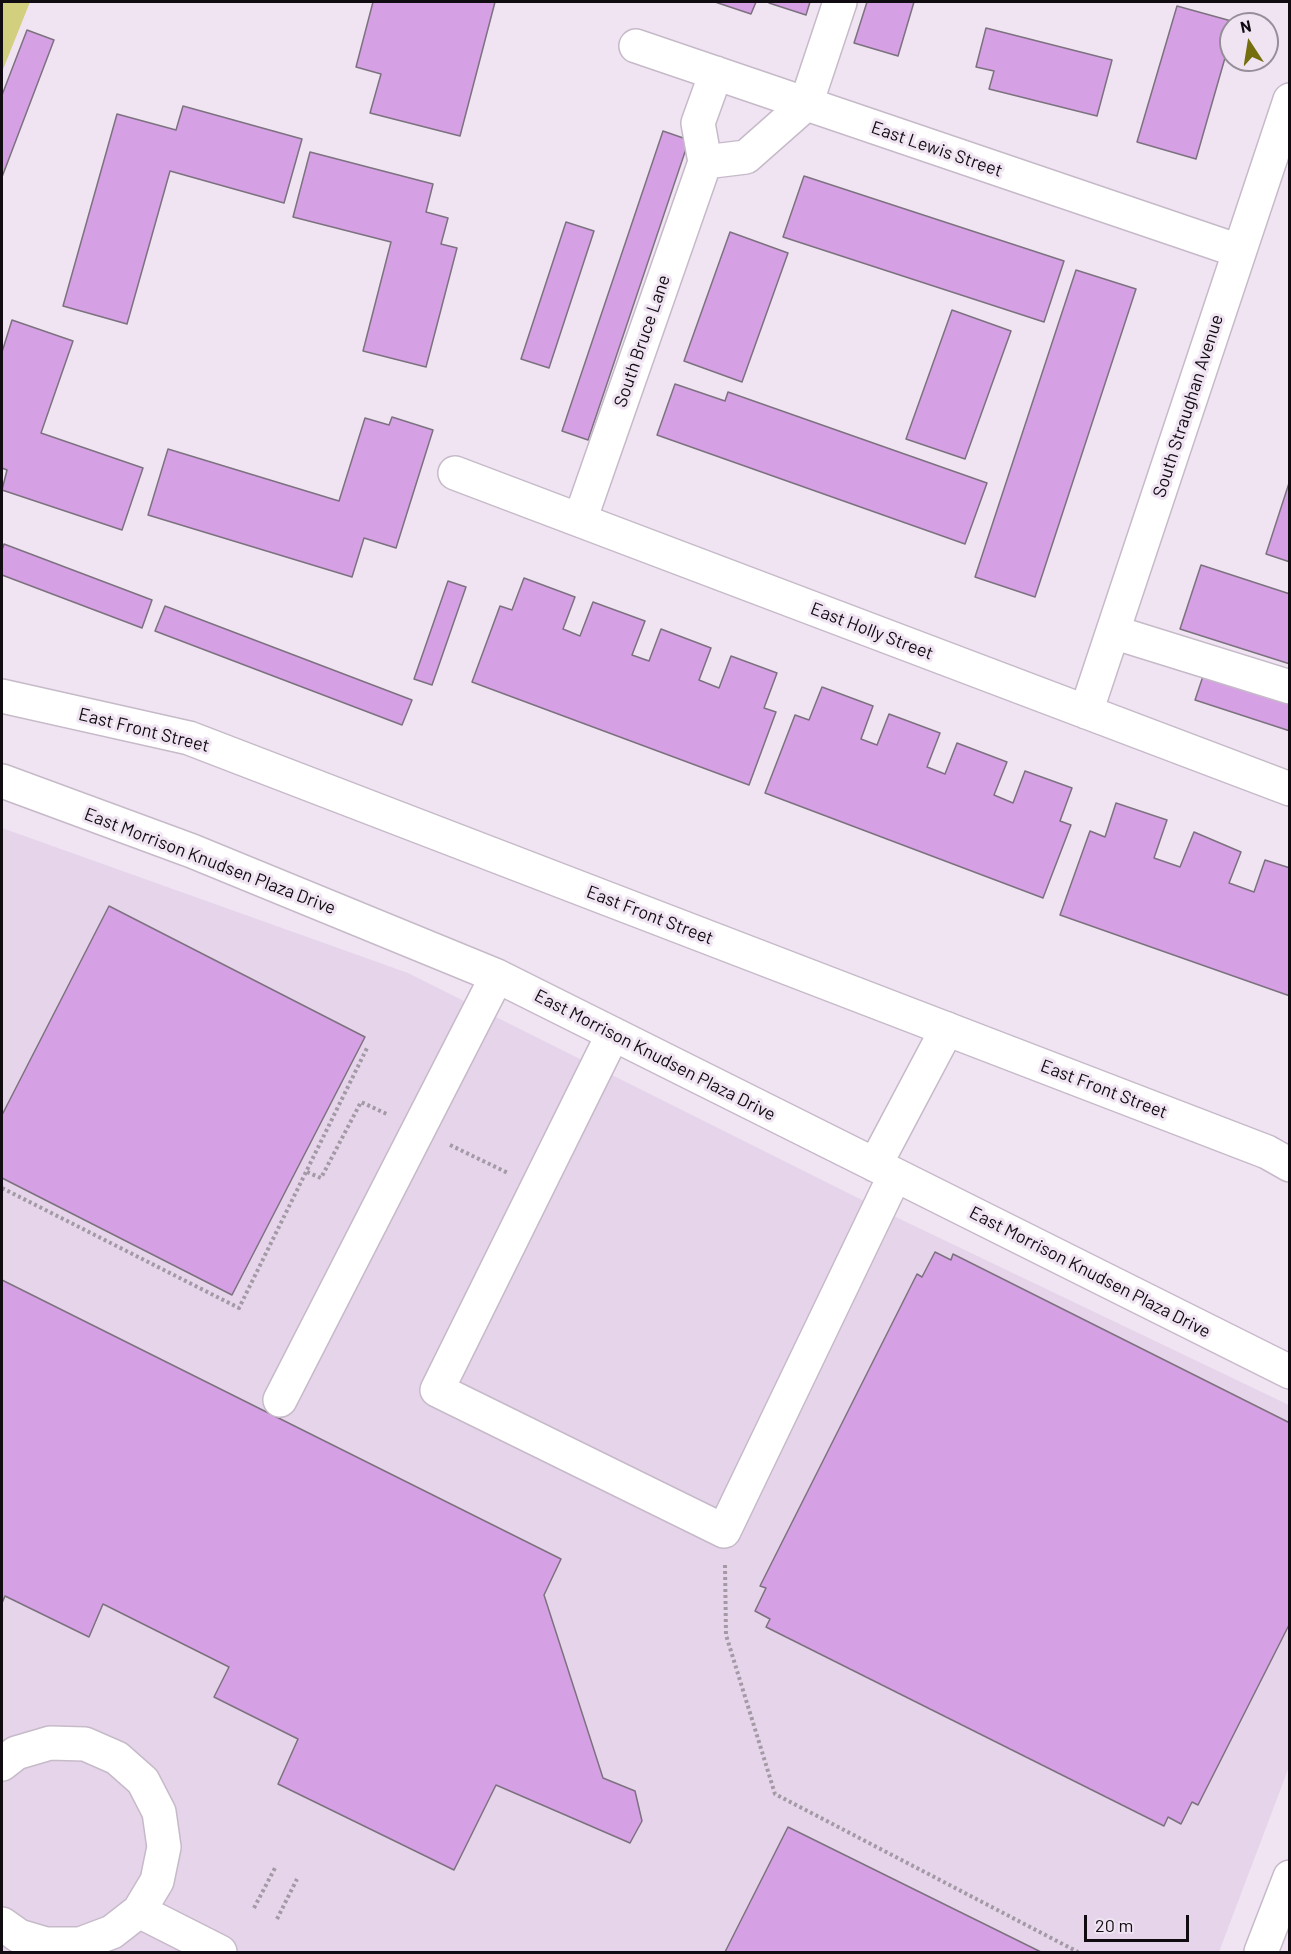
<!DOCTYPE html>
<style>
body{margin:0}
#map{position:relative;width:1291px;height:1954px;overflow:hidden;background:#f0e4f3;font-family:Barlow,sans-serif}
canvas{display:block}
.frame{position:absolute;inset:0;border:3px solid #100c11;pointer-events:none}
.north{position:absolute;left:1219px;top:12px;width:60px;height:60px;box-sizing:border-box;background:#f0e4f3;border:2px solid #968e99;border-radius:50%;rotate:348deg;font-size:16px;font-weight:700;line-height:24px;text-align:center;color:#100c11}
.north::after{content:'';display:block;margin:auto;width:21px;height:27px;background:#746e0e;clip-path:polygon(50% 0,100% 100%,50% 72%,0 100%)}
.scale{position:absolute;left:1084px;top:1915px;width:105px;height:27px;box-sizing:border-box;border:3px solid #100c11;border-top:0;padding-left:8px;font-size:18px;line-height:21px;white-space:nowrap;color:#100c11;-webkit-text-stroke:4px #f0e4f3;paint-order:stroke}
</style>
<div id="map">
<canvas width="1291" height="1954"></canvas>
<div class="frame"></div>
<div class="north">N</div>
<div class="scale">20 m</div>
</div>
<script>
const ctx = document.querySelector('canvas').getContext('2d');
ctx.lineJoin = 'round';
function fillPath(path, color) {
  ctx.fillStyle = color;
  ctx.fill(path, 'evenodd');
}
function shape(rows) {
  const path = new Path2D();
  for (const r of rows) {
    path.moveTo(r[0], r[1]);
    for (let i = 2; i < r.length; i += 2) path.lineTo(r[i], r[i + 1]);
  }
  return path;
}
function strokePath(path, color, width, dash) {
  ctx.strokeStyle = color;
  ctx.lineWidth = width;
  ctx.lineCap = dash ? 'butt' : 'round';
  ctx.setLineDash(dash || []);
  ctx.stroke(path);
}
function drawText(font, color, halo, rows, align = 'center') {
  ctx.font = font + ' Barlow,sans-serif';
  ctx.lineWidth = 6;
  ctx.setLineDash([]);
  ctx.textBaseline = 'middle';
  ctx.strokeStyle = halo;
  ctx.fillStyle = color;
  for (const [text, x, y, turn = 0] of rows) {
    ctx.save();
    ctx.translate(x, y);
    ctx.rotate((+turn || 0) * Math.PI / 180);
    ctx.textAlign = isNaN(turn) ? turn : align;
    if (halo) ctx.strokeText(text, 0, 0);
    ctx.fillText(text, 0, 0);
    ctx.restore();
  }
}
fillPath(shape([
 [2,828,408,973,900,1219,1289,1405,1289,1767,1219,1952,2,1952]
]), '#e6d5ea');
fillPath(shape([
 [2,2,30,2,2,72]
]), '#d2cf7e');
const building = shape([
 [373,2,495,2,460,136,370,113,381,74,356,67,373,2],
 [715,2,756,2,751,14,715,2],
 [769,2,810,2,806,15,769,3,769,2],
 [867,2,914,2,898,56,854,43,867,2],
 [1177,6,1235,22,1231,24,1231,37,1196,159,1137,142,1177,6],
 [986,28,1112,60,1097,116,989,89,994,71,976,67,986,28],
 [27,30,54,40,2,177,2,95,27,30],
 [183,106,302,139,284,203,170,171,127,324,63,306,117,114,176,130,183,106],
 [663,131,689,140,588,440,562,431,663,131],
 [310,152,433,184,426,212,448,218,441,244,457,248,426,367,363,351,391,242,293,217,310,152],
 [804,176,1064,261,1044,322,783,237,804,176],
 [566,222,594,231,549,368,521,359,566,222],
 [730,232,788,253,742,382,684,361,730,232],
 [1076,270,1136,289,1035,597,975,577,1076,270],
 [952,310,1011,331,965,459,906,439,952,310],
 [12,320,73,341,41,433,143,468,122,530,2,490,7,470,2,468,2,352,12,320],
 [675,384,725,401,728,392,987,483,965,544,657,435,675,384],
 [392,417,433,430,396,548,364,538,352,577,148,515,168,449,339,501,365,418,389,425,392,417],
 [1290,480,1290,562,1266,554,1290,480],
 [4,544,152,600,142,628,2,575,2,550,4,544],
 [1201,565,1290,594,1290,664,1180,629,1201,565],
 [524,578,575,597,563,629,580,636,593,602,645,621,632,655,649,661,661,629,711,648,699,680,719,688,731,656,777,673,764,708,776,712,749,785,472,682,500,606,512,610,524,578],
 [448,581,466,587,432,685,414,679,448,581],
 [165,606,412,700,402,725,155,631,165,606],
 [1204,673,1290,701,1290,731,1195,700,1204,673],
 [822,687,873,706,861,739,877,745,889,714,940,733,927,767,945,774,957,743,1007,762,994,795,1013,803,1025,771,1072,788,1060,821,1071,825,1043,898,765,793,795,715,809,720,822,687],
 [1116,803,1167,820,1154,858,1180,867,1194,832,1241,852,1229,883,1254,892,1265,860,1290,868,1290,996,1060,915,1090,831,1105,837,1116,803],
 [109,906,365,1037,232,1295,2,1178,2,1115,109,906],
 [935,1252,951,1260,953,1254,1290,1423,1290,1623,1198,1805,1192,1802,1181,1824,1168,1817,1164,1826,766,1627,770,1619,755,1611,766,1588,760,1586,917,1274,922,1277,935,1252],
 [2,1280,561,1559,544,1595,603,1778,635,1791,642,1821,630,1843,496,1785,454,1870,278,1784,298,1739,214,1697,229,1667,103,1604,89,1637,5,1596,2,1603,2,1280],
 [788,1827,1041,1952,725,1952,788,1827]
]);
fillPath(building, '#d6a0e4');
strokePath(building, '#7c727f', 1.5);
const minor = shape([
 [636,46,1239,251],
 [716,73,698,123,705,162,746,157,806,104,840,2],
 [455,473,1290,789],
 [580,520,705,162],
 [1113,632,1290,687],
 [1086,712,1290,100],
 [2,781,192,851,497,976,1290,1372],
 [613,1034,437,1390,724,1531,895,1175],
 [875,1165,947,1029],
 [280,1400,497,976],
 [2,1764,16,1753,50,1743,85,1744,117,1758,143,1781,159,1812,164,1847,157,1881,139,1911,112,1932,80,1944,46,1944,19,1936,2,1924],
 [139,1911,220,1952],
 [1261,1952,1290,1877]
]);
const major = shape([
 [2,696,189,738,1267,1152,1290,1165]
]);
strokePath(minor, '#c6bac9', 36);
strokePath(major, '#c6bac9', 36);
strokePath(shape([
 [450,1145,508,1173],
 [307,1172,321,1178,361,1102,389,1115],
 [2,1188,239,1308,368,1046],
 [725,1565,726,1635,775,1794,1078,1952],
 [254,1908,275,1868],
 [277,1919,297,1879]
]), '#a39aa6', 4, [3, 3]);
strokePath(minor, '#fff', 33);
strokePath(major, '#fff', 33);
drawText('18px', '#100c11', '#f0e4f3', [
 ["East Lewis Street",937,149,19],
 ["South Bruce Lane",642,341,-71],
 ["South Straughan Avenue",1188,406,-72],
 ["East Holly Street",872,631,21],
 ["East Front Street",144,730,14],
 ["East Morrison Knudsen Plaza Drive",210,861,21],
 ["East Front Street",650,915,21],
 ["East Morrison Knudsen Plaza Drive",655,1055,27],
 ["East Front Street",1104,1089,21],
 ["East Morrison Knudsen Plaza Drive",1090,1272,27]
]);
</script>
